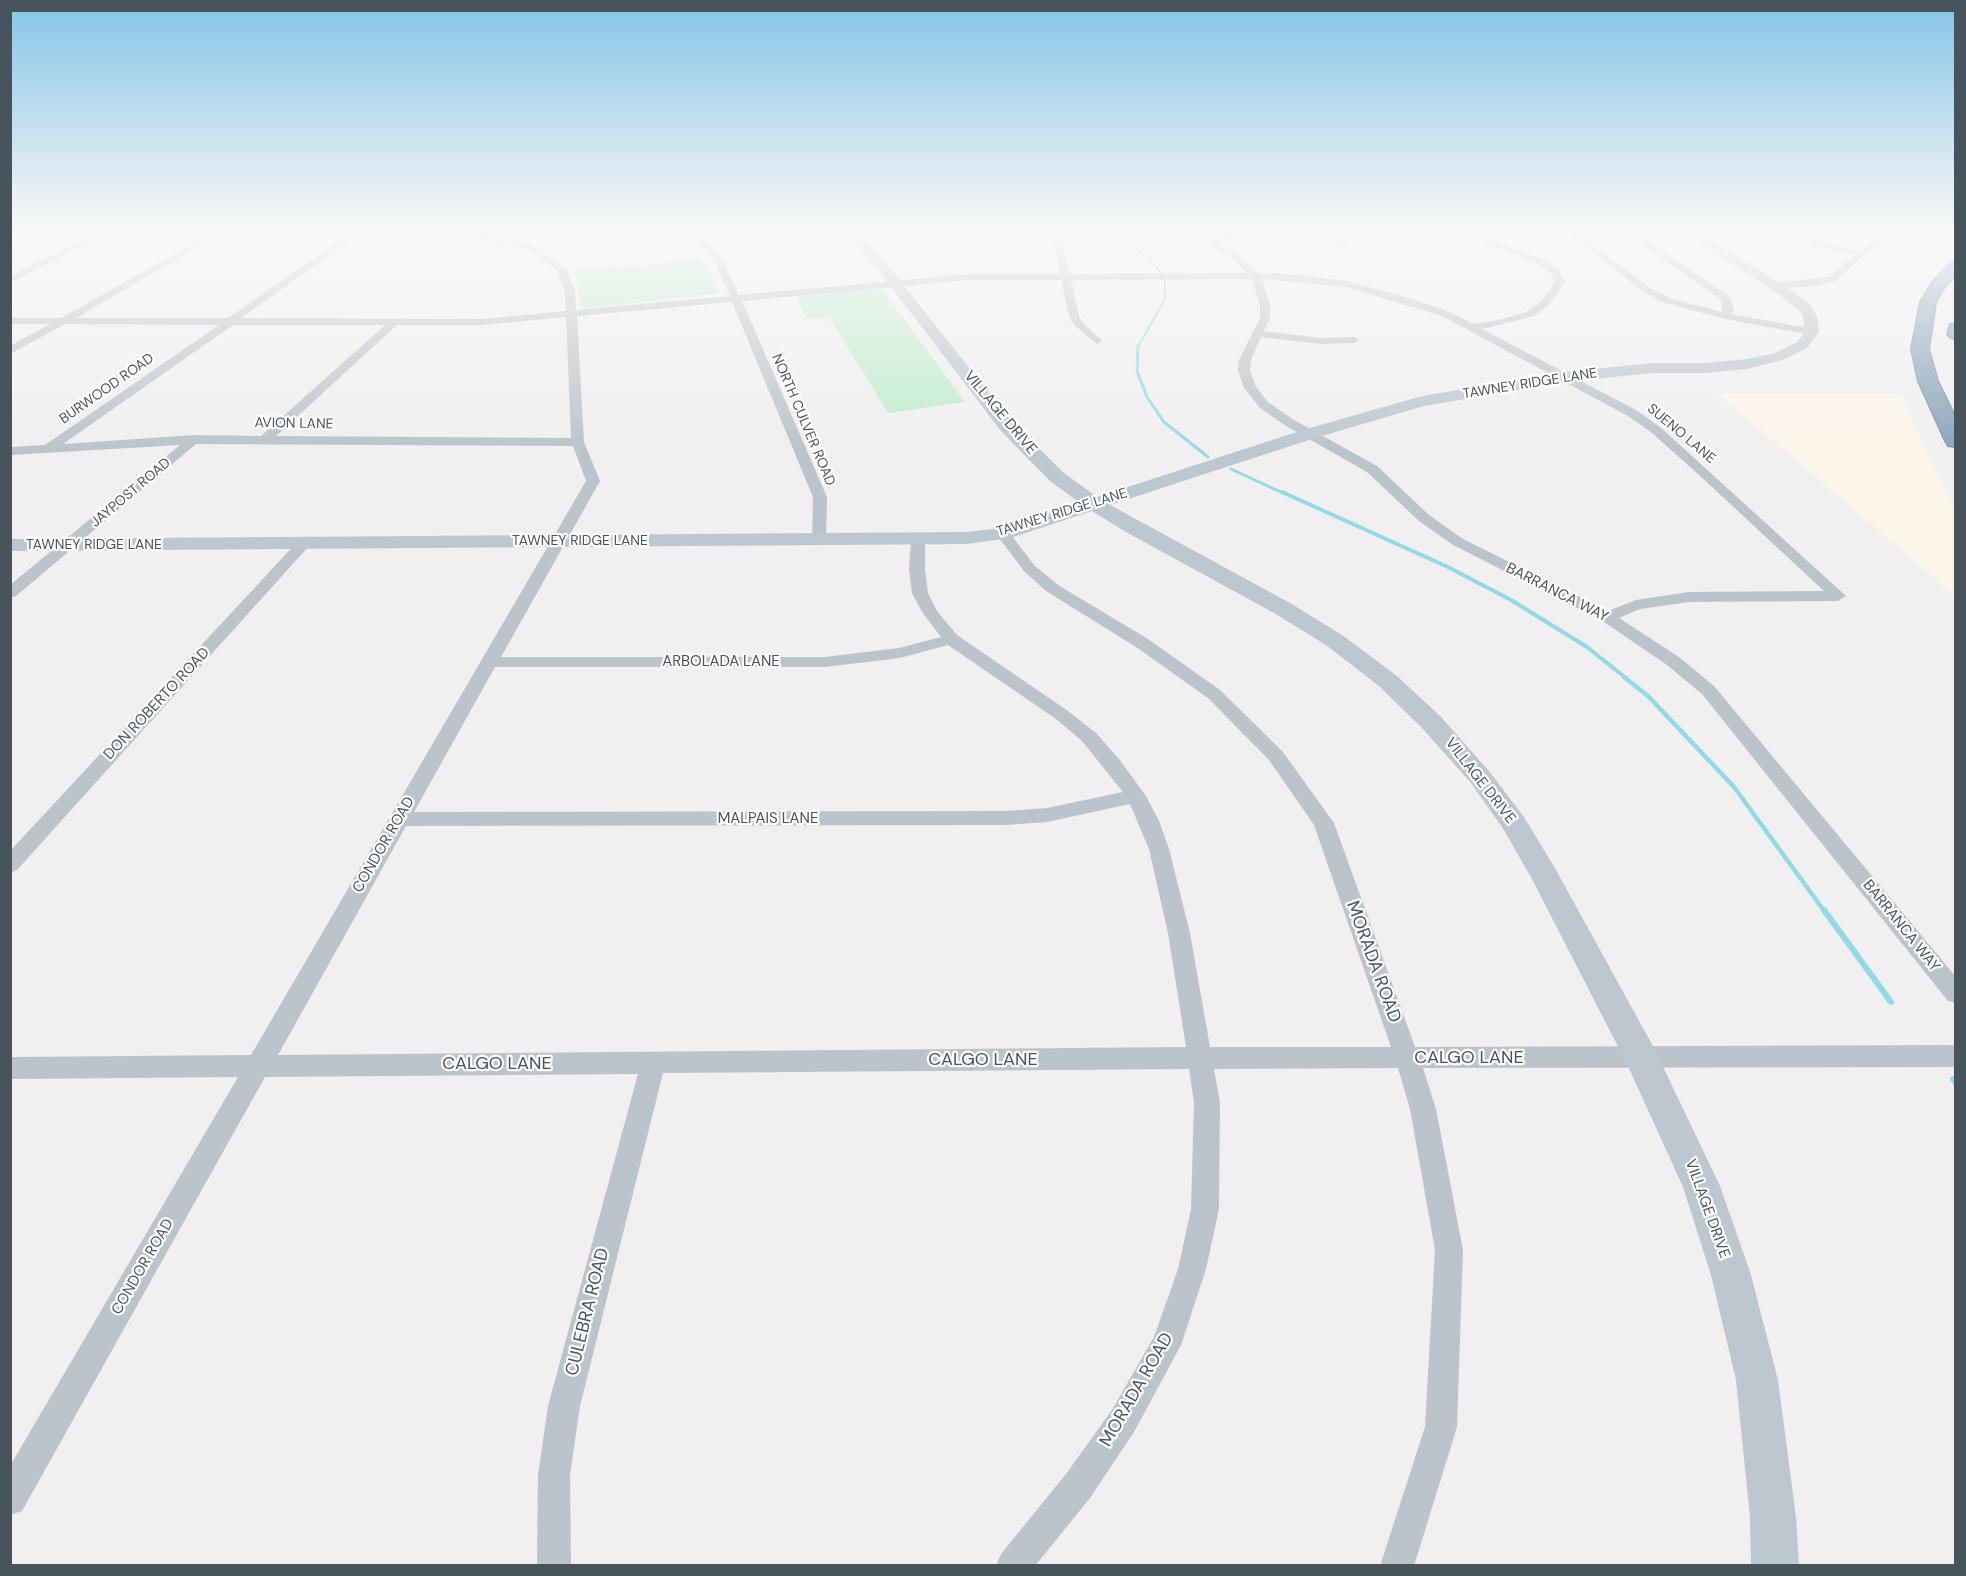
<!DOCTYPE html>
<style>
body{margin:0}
#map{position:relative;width:1966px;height:1576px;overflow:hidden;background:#f1efef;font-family:"DM Sans",sans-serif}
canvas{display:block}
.frame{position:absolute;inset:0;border:12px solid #48545b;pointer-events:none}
</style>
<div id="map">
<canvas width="1966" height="1576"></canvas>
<div class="frame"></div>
</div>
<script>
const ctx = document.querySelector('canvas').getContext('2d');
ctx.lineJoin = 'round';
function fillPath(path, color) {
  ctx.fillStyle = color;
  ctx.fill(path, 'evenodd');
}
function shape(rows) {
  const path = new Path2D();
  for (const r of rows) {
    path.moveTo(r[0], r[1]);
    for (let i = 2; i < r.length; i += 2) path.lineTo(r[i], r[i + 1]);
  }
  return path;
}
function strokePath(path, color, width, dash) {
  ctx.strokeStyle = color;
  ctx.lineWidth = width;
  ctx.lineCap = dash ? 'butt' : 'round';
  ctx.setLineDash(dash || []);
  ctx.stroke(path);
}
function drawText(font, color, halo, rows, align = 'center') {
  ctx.font = font + ' "DM Sans",sans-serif';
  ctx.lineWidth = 4.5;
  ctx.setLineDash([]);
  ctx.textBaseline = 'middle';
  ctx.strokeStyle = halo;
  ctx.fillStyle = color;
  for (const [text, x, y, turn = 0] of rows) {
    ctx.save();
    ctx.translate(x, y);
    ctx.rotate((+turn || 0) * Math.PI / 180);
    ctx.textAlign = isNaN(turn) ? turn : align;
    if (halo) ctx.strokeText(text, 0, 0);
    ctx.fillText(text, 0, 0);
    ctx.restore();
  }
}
fillPath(shape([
 [1718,394,1900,394,1955,508,1955,596]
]), '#fbf4e9');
fillPath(shape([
 [701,258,721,293,581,309,575,271,620,265,633,267],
 [880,287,882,289,965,402,888,413,829,317,807,319,795,295]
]), '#c0eccd');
strokePath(shape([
 [1095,230,1123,241,1145,255,1163,274],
 [1138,347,1165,299,1165,279]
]), '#90dbe6', 2);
strokePath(shape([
 [1138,346,1137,371,1147,397,1164,422,1208,457],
 [1231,469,1285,494]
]), '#90dbe6', 3);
strokePath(shape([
 [1282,492,1448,567,1511,600,1587,647,1626,678]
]), '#90dbe6', 4);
strokePath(shape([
 [1624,677,1648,696,1734,787,1825,912]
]), '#90dbe6', 4.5);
strokePath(shape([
 [1824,910,1891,1002],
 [1953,1079,1956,1083]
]), '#90dbe6', 6);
const highway = shape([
 [1956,261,1956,276,1945,287,1936,302,1929,349,1938,381,1956,418,1956,447,1948,446,1945,441,1918,381,1911,349,1920,302,1932,282,1950,263,1956,261],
 [1956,323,1956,339,1950,338,1947,334,1950,324,1956,323]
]);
strokePath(highway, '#7591a6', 2);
fillPath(shape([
 [101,230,112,230,10,283,10,276,101,230],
 [217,230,227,230,76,318,228,318,355,230,365,230,241,318,482,319,566,311,565,290,557,270,534,253,516,245,448,230,466,230,518,240,540,249,566,269,575,290,576,310,730,296,713,259,702,247,677,230,687,230,708,243,722,258,739,295,969,274,1060,274,1055,245,1045,230,1053,230,1063,245,1070,274,1247,273,1232,258,1186,230,1197,230,1211,236,1253,230,1275,230,1218,240,1238,254,1257,273,1280,273,1346,281,1403,296,1450,312,1473,324,1499,320,1526,312,1542,300,1555,282,1551,273,1537,263,1450,230,1462,230,1543,259,1558,269,1565,282,1550,304,1534,316,1482,329,1636,410,1660,427,1846,596,1838,601,1689,602,1640,609,1619,618,1679,657,1714,686,1956,977,1956,1003,1948,1001,1702,694,1667,665,1601,620,1453,545,1419,521,1367,472,1286,426,1260,408,1244,388,1238,370,1239,360,1260,318,1260,305,1252,279,1071,280,1079,316,1083,323,1102,341,1097,344,1074,325,1069,316,1061,280,969,280,742,301,827,497,826,540,819,544,812,540,813,497,732,302,577,316,584,442,600,481,501,657,825,657,899,648,941,637,922,612,912,593,909,569,911,539,913,536,923,536,925,539,925,569,928,593,937,611,957,635,1068,711,1096,733,1119,759,1146,796,1159,821,1169,849,1190,933,1210,1047,1391,1047,1314,825,1269,760,1208,698,1136,647,1046,591,1024,571,996,534,1003,530,1008,531,1034,565,1058,585,1148,639,1220,690,1283,752,1334,823,1415,1047,1956,1045,1956,1067,1423,1068,1436,1109,1463,1250,1457,1427,1414,1566,1380,1566,1425,1427,1435,1250,1410,1109,1398,1068,1214,1069,1220,1103,1219,1209,1206,1269,1181,1345,1134,1432,1090,1498,1035,1566,996,1566,1001,1554,1066,1474,1112,1410,1154,1337,1178,1269,1191,1209,1194,1103,1189,1069,663,1073,580,1406,570,1475,571,1566,537,1566,538,1475,548,1406,638,1074,265,1077,22,1511,10,1515,10,1466,238,1077,10,1079,10,1057,251,1055,586,481,573,446,196,444,16,596,10,598,10,585,180,445,10,455,10,447,45,445,219,325,65,324,10,354,10,346,50,324,10,324,10,318,61,318,217,230],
 [1262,279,1346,287,1442,316,1628,416,1652,433,1698,474,1824,591,1689,592,1636,600,1608,611,1463,539,1429,515,1377,466,1294,420,1268,402,1256,387,1250,370,1251,360,1261,337,1321,344,1354,343,1359,340,1354,337,1321,338,1264,331,1270,318,1270,305,1262,279],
 [566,317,571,438,276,436,397,325,482,325,566,317],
 [233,325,385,325,261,436,195,435,63,444,233,325],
 [948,645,1056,719,1082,741,1123,792,1047,808,1005,811,414,812,495,667,825,667,900,658,948,645],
 [1130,804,1149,849,1168,933,1186,1047,278,1055,406,826,1005,825,1047,822,1130,804],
 [1294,230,1308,230,1350,244,1346,247,1294,230],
 [1563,230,1573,230,1650,288,1670,298,1722,312,1721,300,1622,230,1632,230,1730,297,1734,310,1732,314,1812,329,1817,332,1812,335,1725,319,1662,302,1644,292,1563,230],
 [1784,230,1795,230,1820,242,1859,251,1890,230,1900,230,1863,256,1836,281,1816,286,1774,288,1771,287,1771,283,1830,277,1853,255,1814,246,1784,230],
 [304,539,311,543,309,546,17,870,10,873,10,851,299,540,304,539]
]), '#bbc4cb');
fillPath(shape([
 [841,230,854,230,878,253,1013,423,1064,473,1097,497,1303,430,1422,396,1565,372,1652,363,1705,363,1747,359,1775,353,1797,342,1805,332,1803,316,1800,311,1781,296,1680,230,1694,230,1791,290,1810,305,1817,316,1819,332,1807,348,1785,359,1747,369,1705,373,1652,373,1565,382,1424,406,1315,438,1110,505,1290,603,1342,635,1397,676,1440,716,1489,771,1524,817,1556,870,1654,1048,1720,1186,1751,1275,1778,1380,1796,1517,1799,1566,1751,1566,1750,1517,1736,1380,1711,1275,1683,1187,1627,1064,1533,881,1504,830,1471,783,1422,728,1379,686,1326,645,1274,613,1126,532,1092,511,1010,538,966,544,10,551,10,539,966,532,1001,528,1080,503,1050,481,1001,431,870,259,841,230]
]), '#bcc7cf');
fillPath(highway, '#8aa6ba');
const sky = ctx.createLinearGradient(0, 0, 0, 451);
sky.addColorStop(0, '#85c4e7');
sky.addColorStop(0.51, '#f9f8f8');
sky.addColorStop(1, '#f9f8f800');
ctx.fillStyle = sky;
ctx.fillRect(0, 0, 1966, 451);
drawText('14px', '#48545b', '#fff', [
 ["TAWNEY RIDGE LANE",1530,384,-9],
 ["BURWOOD ROAD",107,389,-35],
 ["NORTH CULVER ROAD",803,420,67],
 ["AVION LANE",294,424,1],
 ["SUENO LANE",1681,434,40],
 ["JAYPOST ROAD",131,493,-40],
 ["TAWNEY RIDGE LANE",1062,513,-17],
 ["TAWNEY RIDGE LANE",580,541],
 ["TAWNEY RIDGE LANE",94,545]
]);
drawText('15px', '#48545b', '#fff', [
 ["VILLAGE DRIVE",1000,413,50],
 ["BARRANCA WAY",1557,593,27],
 ["ARBOLADA LANE",721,662],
 ["DON ROBERTO ROAD",157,704,-47],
 ["VILLAGE DRIVE",1480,781,52],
 ["MALPAIS LANE",768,819],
 ["CONDOR ROAD",384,845,-60],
 ["BARRANCA WAY",1901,926,51],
 ["VILLAGE DRIVE",1707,1209,70],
 ["CONDOR ROAD",143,1267,-60]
]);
drawText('18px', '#48545b', '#fff', [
 ["MORADA ROAD",1373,962,70],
 ["CALGO LANE",1469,1058],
 ["CALGO LANE",983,1060],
 ["CALGO LANE",497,1064],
 ["CULEBRA ROAD",588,1312,-76],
 ["MORADA ROAD",1137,1390,-60]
]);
</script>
